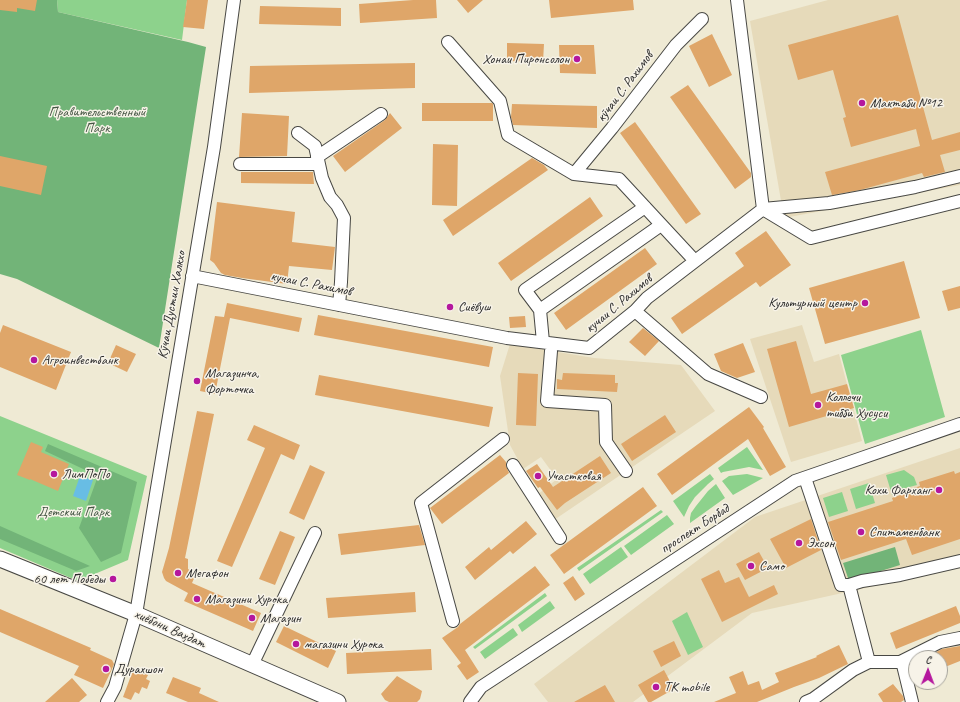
<!DOCTYPE html>
<meta charset="utf-8">
<style>
body{margin:0}
#map{position:relative;width:960px;height:702px;overflow:hidden;background:#efead4;font-family:Caveat,sans-serif}
canvas{display:block}
.north{position:absolute;left:908px;top:650px;width:40px;height:40px;box-sizing:border-box;background:#f7f3e8;border:1px solid #a5a39c;border-radius:50%;rotate:1deg;font-size:11px;font-weight:700;line-height:16px;text-align:center;color:#2b2b2b}
.north::after{content:'';display:block;margin:auto;width:14px;height:18px;background:#b5179e;clip-path:polygon(50% 0,100% 100%,50% 72%,0 100%)}
</style>
<div id="map">
<canvas width="960" height="702"></canvas>
<div class="north">С</div>
</div>
<script>
const ctx = document.querySelector('canvas').getContext('2d');
ctx.lineJoin = 'round';
function fillPath(path, color) {
  ctx.fillStyle = color;
  ctx.fill(path, 'evenodd');
}
function shape(rows) {
  const path = new Path2D();
  for (const r of rows) {
    path.moveTo(r[0], r[1]);
    for (let i = 2; i < r.length; i += 2) path.lineTo(r[i], r[i + 1]);
  }
  return path;
}
function strokePath(path, color, width, dash) {
  ctx.strokeStyle = color;
  ctx.lineWidth = width;
  ctx.lineCap = dash ? 'butt' : 'round';
  ctx.setLineDash(dash || []);
  ctx.stroke(path);
}
function drawText(font, color, halo, rows, align = 'center') {
  ctx.font = font + ' Caveat,sans-serif';
  ctx.lineWidth = 3;
  ctx.setLineDash([]);
  ctx.textBaseline = 'middle';
  ctx.strokeStyle = halo;
  ctx.fillStyle = color;
  for (const [text, x, y, turn = 0] of rows) {
    ctx.save();
    ctx.translate(x, y);
    ctx.rotate((+turn || 0) * Math.PI / 180);
    ctx.textAlign = isNaN(turn) ? turn : align;
    if (halo) ctx.strokeText(text, 0, 0);
    ctx.fillText(text, 0, 0);
    ctx.restore();
  }
}
fillPath(shape([
 [828,0,960,0,960,185,784,218,750,21],
 [802,325,814,362,839,354,862,441,791,462,750,339],
 [510,344,594,358,681,365,715,411,554,520,537,495,557,479,541,457,523,469,510,445,500,376],
 [960,448,960,567,752,613,633,702,548,702,534,684,755,517]
]), '#e6daba');
fillPath(shape([
 [57,0,187,0,182,40,58,12],
 [921,330,945,417,865,444,841,355],
 [0,416,147,476,128,560,78,581,0,548],
 [747,447,763,470,749,467,723,472,721,473,718,468],
 [904,470,914,477,917,485,902,489,903,491,892,495,886,475],
 [710,474,714,479,708,484,695,497,689,506,684,517,673,501],
 [747,474,763,478,733,495,722,481,729,476],
 [869,483,875,503,856,509,850,489],
 [716,484,725,498,690,523,690,518,691,513,696,506,708,491],
 [842,492,848,511,829,517,823,498],
 [661,510,663,512,579,571,577,568],
 [667,515,674,524,631,555,624,546],
 [621,547,628,557,590,584,583,574],
 [545,593,547,596,475,649,473,647],
 [550,601,555,608,522,632,518,625],
 [687,612,703,647,688,655,672,621],
 [513,628,518,635,485,659,480,652]
]), '#8dd28c');
fillPath(shape([
 [0,0,57,0,58,12,188,42,206,47,159,348,17,279,0,274],
 [48,444,137,482,121,553,101,562,79,528,98,476,45,451],
 [0,526,90,566,76,571,0,539],
 [895,547,900,565,849,581,843,563]
]), '#72b478');
fillPath(shape([
 [80,476,93,480,86,501,73,496]
]), '#68bde4');
fillPath(shape([
 [0,0,37,0,35,11,17,8,17,12,0,10],
 [187,0,208,0,204,29,183,27],
 [413,0,436,0,437,18,360,23,359,4],
 [457,0,483,0,468,13],
 [549,0,633,0,634,10,551,18],
 [260,6,341,8,341,26,259,24],
 [898,15,932,140,960,132,960,150,940,155,945,172,924,177,922,173,860,190,832,195,825,172,920,146,916,129,851,147,843,118,846,117,833,70,798,80,788,45],
 [712,34,732,75,709,87,689,46],
 [507,43,544,44,543,62,507,61],
 [559,45,594,45,596,74,560,73],
 [415,63,415,88,249,93,250,66],
 [688,85,751,173,751,177,735,189,670,97],
 [422,103,492,103,493,104,493,121,422,121],
 [512,104,597,106,597,128,513,125,511,117],
 [242,113,289,116,287,156,239,157],
 [390,113,402,128,345,172,333,156,385,120],
 [635,122,701,214,686,224,620,133],
 [433,144,458,145,457,206,432,205],
 [0,156,47,166,41,195,0,186],
 [532,158,544,165,548,170,453,236,443,220],
 [241,172,313,172,314,184,241,183],
 [590,197,603,216,511,281,498,263],
 [217,202,295,212,292,242,335,247,332,270,289,266,287,284,242,278,225,275,221,273,214,263,210,260],
 [766,231,791,265,760,287,756,282,682,334,671,318,744,266,735,253],
 [645,248,657,264,566,330,554,313],
 [904,261,920,318,825,344,809,288],
 [960,286,960,308,948,311,942,291],
 [227,303,302,318,299,332,230,318,215,394,200,391,215,316,224,317],
 [318,315,493,347,489,367,314,335],
 [525,316,526,327,510,328,509,317],
 [3,325,71,352,56,390,0,367,0,333],
 [643,328,659,341,645,356,629,342],
 [796,341,811,394,847,384,854,408,789,427,767,349],
 [743,343,755,372,737,378,721,371,714,354],
 [116,345,136,354,127,372,108,363],
 [518,373,538,374,536,426,516,425],
 [563,373,615,375,615,383,618,383,617,392,557,389,557,379,562,380],
 [319,375,493,407,489,427,315,395],
 [749,407,764,427,763,428,786,467,770,476,748,439,672,495,657,474],
 [197,411,214,414,185,558,188,559,188,569,196,574,192,583,261,613,253,631,184,601,188,593,166,581,164,578,162,572,169,548],
 [665,415,676,432,632,461,621,444],
 [254,425,300,445,294,460,281,454,232,567,217,561,265,448,247,440],
 [31,442,43,447,41,452,69,464,58,491,30,479,30,480,17,475],
 [500,455,506,462,506,466,509,473,442,524,430,508],
 [600,456,611,473,565,503,557,510,540,487,538,488,526,471,537,464,553,487],
 [310,465,325,472,304,520,289,513],
 [954,471,955,474,960,472,960,539,912,555,906,539,841,560,828,522,893,501,892,498,906,493,905,491,920,486,919,482],
 [643,487,657,506,564,574,550,555],
 [811,519,821,550,786,568,770,539],
 [526,521,537,534,513,554,510,551,475,580,465,567,489,547,491,550],
 [419,525,425,545,341,555,338,534],
 [280,531,295,537,275,585,259,579],
 [759,552,768,568,745,580,736,564],
 [535,566,550,585,465,650,479,672,467,680,457,666,461,663,442,638,458,627,460,624],
 [719,570,725,583,739,577,749,597,774,585,778,594,722,622,701,579],
 [573,576,585,594,575,601,563,583],
 [415,592,416,612,328,618,326,598],
 [956,606,960,616,960,623,896,649,890,633],
 [0,609,91,648,90,650,112,660,114,664,112,669,103,688,74,675,79,666,0,632],
 [284,626,336,651,328,668,276,642],
 [674,641,681,656,661,667,653,651],
 [839,645,848,664,819,678,794,687,757,702,714,702,736,693,729,677,743,671,748,685,759,681,762,690,779,682,775,673,817,657,816,656],
 [960,646,960,661,940,669,940,658,925,658,942,649],
 [431,649,432,670,347,674,346,653],
 [664,670,674,689,651,702,648,702,638,685],
 [134,671,140,671,148,675,146,679,150,681,147,689,142,687,139,694,135,692,131,700,123,697,132,673],
 [397,676,422,691,420,699,417,702,389,702,385,700,381,694],
 [173,677,201,688,199,693,219,702,188,702,166,693],
 [72,678,87,695,79,702,45,702],
 [893,684,903,696,904,700,901,702,883,702,878,694],
 [605,685,615,702,574,702]
]), '#dfa669');
const minor = shape([
 [448,42,500,101,508,135,574,174,619,179,695,261],
 [298,133,315,146,322,178,330,197,337,205,344,218,341,282,339,305],
 [317,157,381,114],
 [240,164,319,164],
 [574,174,612,128,676,45,702,19],
 [763,209,811,238,960,201],
 [763,209,829,203,915,187,960,176],
 [192,276,507,338,589,348,635,311,647,298,763,209,737,0],
 [540,310,525,290,645,207],
 [635,311,708,374,761,397],
 [543,342,540,310,661,225],
 [551,351,547,401,605,405,606,442,626,471],
 [513,465,560,538],
 [805,478,841,585,849,585,869,662],
 [849,585,862,581,900,575,960,561],
 [453,621,421,503,503,439],
 [252,665,315,533],
 [107,702,115,687,136,614,214,147,234,0],
 [470,702,481,687,795,481,960,424],
 [806,702,813,699,853,670,869,662,900,662],
 [912,702,902,661,940,642,960,638]
]);
const major = shape([
 [0,559,136,614,338,702]
]);
strokePath(minor, '#484844', 14);
strokePath(major, '#484844', 17);
strokePath(minor, '#fff', 12);
strokePath(major, '#fff', 15);
for (const [x, y, r, color] of [
 [577,59,4,"#b5179e"],
 [862,103,4,"#b5179e"],
 [865,303,4,"#b5179e"],
 [450,307,4,"#b5179e"],
 [34,360,4,"#b5179e"],
 [197,381,4,"#b5179e"],
 [818,405,4,"#b5179e"],
 [54,474,4,"#b5179e"],
 [538,476,4,"#b5179e"],
 [939,490,4,"#b5179e"],
 [861,532,4,"#b5179e"],
 [799,543,4,"#b5179e"],
 [751,566,4,"#b5179e"],
 [178,573,4,"#b5179e"],
 [113,579,4,"#b5179e"],
 [197,599,4,"#b5179e"],
 [252,618,4,"#b5179e"],
 [296,644,4,"#b5179e"],
 [106,669,4,"#b5179e"],
 [656,687,4,"#b5179e"]
]) {
  const dot = new Path2D();
  dot.arc(x, y, r, 0, 2 * Math.PI);
  ctx.fillStyle = color;
  ctx.fill(dot);
  strokePath(dot, '#f7f3e8', 1.5);
}
drawText('14px', '#2b2b2b', '#f7f3e8', [
 ["Хонаи Пиронсолон",569,59,"right"],
 ["Мактаби №12",870,103],
 ["Культурный центр",857,303,"right"],
 ["Сиёвуш",458,307],
 ["Агроинвестбанк",42,360],
 ["Магазинча,",205,373],
 ["Форточка",205,389],
 ["Коллечи",826,397],
 ["тибби Хусуси",826,413],
 ["ЛимПоПо",62,474],
 ["Участковая",546,476],
 ["Кохи Фарханг",931,490,"right"],
 ["Спитаменбанк",869,532],
 ["Эхсон",807,543],
 ["Само",759,566],
 ["Мегафон",186,573],
 ["60 лет Победы",105,579,"right"],
 ["Магазини Хурока",205,599],
 ["Магазин",260,618],
 ["магазини Хурока",304,644],
 ["Дурахшон",114,669],
 ["TK mobile",664,687]
], 'left');
drawText('14px', '#2b2b2b', '#f7f3e8', [
 ["кӯчаи С. Рахимов",625,87,-53],
 ["кучаи С. Рахимов",311,284,11],
 ["кучаи С. Рахимов",619,304,-40],
 ["Кӯчаи Дустии Халкхо",172,305,-80],
 ["проспект Борбад",695,529,-33],
 ["хиёбони Ваҳдат",170,629,24]
]);
drawText('14px', '#445543', '#f7f3e8', [
 ["Правительственный",97,112],
 ["Парк",97,128],
 ["Детский Парк",73,512]
]);
</script>
